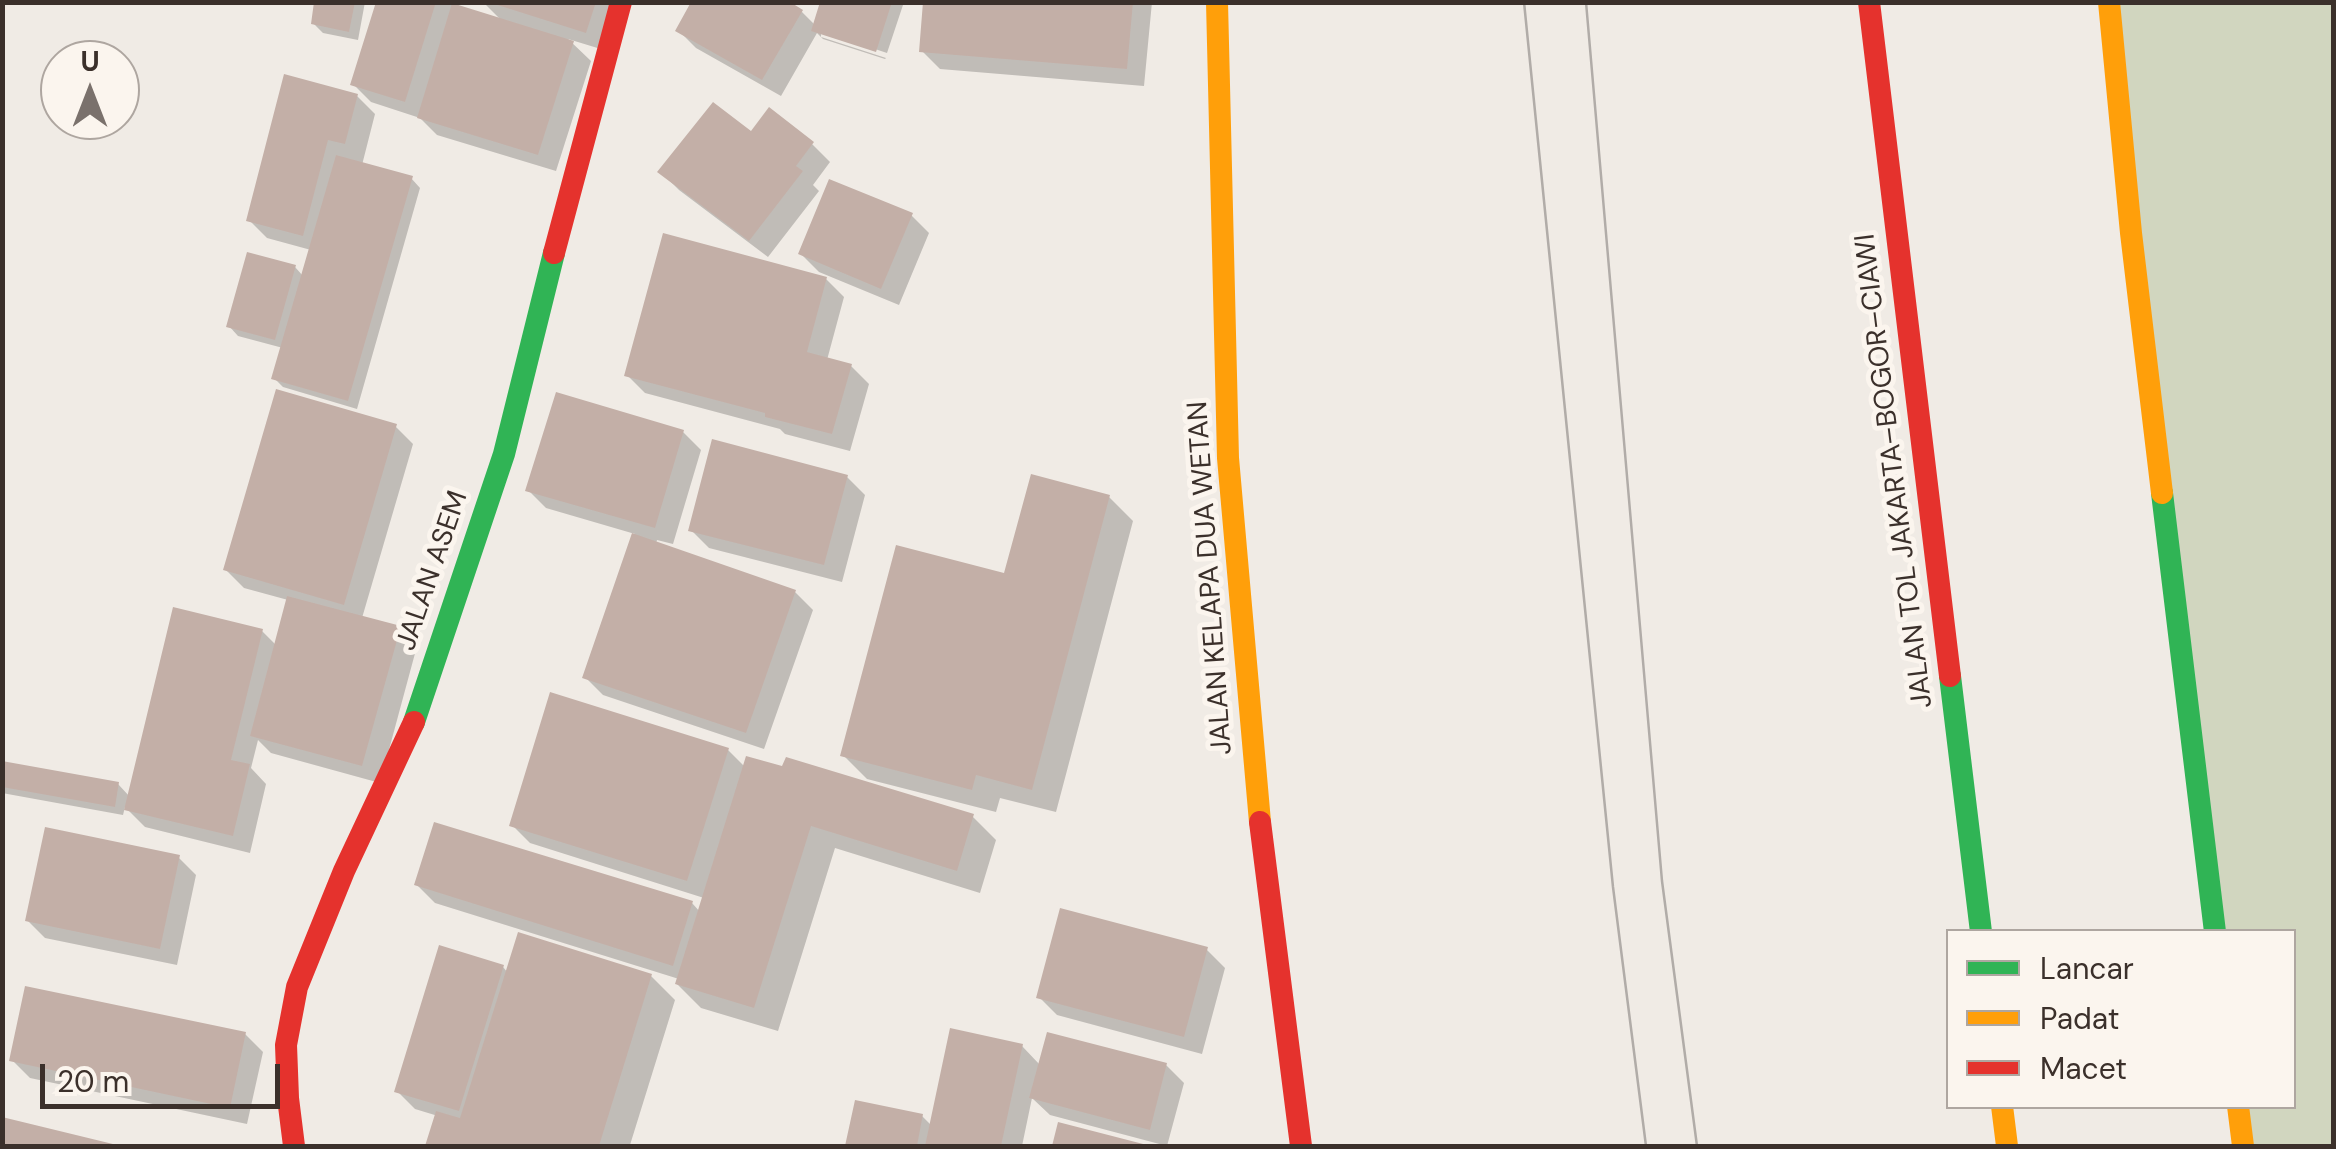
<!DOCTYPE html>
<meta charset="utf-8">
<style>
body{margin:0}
#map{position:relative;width:2336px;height:1149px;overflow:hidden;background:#f0ebe5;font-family:"DM Sans",sans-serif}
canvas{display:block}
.frame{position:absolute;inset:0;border:5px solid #3b302b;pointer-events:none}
.legend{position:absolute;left:1946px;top:929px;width:350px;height:180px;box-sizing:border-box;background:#fbf5ee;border:2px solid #aea6a0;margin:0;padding:12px 18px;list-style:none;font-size:30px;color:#3b302b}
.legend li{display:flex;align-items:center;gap:20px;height:50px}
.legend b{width:50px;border:2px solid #aea6a0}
.north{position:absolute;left:40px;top:40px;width:100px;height:100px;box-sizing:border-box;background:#fbf5ee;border:2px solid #aea6a0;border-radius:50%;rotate:0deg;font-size:28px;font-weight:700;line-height:40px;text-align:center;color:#3b302b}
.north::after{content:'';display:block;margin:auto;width:35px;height:45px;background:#7a716c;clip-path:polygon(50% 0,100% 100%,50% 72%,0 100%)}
.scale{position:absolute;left:40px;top:1064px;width:240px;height:45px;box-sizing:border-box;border:5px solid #3b302b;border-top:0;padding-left:12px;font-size:30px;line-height:35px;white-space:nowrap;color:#3b302b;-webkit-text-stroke:8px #fbf5ee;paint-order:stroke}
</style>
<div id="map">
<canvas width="2336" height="1149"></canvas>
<div class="frame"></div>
<ul class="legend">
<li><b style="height:12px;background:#30b455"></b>Lancar</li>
<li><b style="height:12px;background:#ff9f0a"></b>Padat</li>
<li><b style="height:12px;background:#e5322d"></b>Macet</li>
</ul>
<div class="north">U</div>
<div class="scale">20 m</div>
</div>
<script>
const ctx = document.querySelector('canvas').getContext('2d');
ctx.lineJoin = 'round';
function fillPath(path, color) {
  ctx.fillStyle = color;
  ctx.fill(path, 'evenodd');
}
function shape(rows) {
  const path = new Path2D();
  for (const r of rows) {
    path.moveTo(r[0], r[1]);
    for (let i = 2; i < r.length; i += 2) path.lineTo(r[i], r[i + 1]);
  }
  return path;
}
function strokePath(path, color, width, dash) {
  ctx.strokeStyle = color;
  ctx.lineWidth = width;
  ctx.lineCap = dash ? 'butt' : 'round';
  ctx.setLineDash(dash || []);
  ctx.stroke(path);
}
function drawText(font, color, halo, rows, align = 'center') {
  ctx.font = font + ' "DM Sans",sans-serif';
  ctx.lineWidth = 10;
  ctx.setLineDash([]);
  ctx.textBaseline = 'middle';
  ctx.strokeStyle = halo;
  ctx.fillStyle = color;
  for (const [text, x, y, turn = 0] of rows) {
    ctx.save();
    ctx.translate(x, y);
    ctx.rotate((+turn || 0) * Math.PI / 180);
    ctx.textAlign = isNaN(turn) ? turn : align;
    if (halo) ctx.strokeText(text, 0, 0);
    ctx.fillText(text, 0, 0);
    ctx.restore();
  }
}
fillPath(shape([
 [2109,3,2333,3,2333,1146,2243,1146,2238,1107,2294,1106,2294,932,2215,931]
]), '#d1d6bf');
fillPath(shape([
 [317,2,365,2,358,40,323,33,313,23],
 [379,2,459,2,457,7,502,21,483,2,619,2,604,50,568,39,591,61,556,171,437,135,420,118,371,102,353,84],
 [823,2,904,2,887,53,821,31,821,37,886,58,885,59,823,39,817,33,781,96,696,48,678,30,802,12,815,25],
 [926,2,1152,2,1144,86,940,69,922,51],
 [357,96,375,114,362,165,411,178,420,188,357,409,283,387,274,378,283,348,238,336,229,326,295,267,303,276,311,250,267,238,249,220],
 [752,135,812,144,830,162,813,185,819,191,768,257,679,190,661,172],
 [911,215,929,233,899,305,819,272,801,254],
 [826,279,844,297,827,360,851,366,869,384,850,451,785,434,780,429,645,393,627,375],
 [395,426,413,444,362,618,399,628,417,646,380,783,271,753,258,740,251,768,266,784,250,853,145,827,125,807,123,815,2,793,2,764,118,784,130,797,262,631,276,645,288,600,244,588,226,570],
 [683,432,701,450,673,544,657,540,656,544,795,592,813,610,764,749,603,695,585,677,635,534,546,508,528,490],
 [847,477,865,495,842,582,709,548,691,530],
 [1109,497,1133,521,1056,812,1000,798,996,812,867,779,843,755,1006,576],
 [728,750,745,767,972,816,996,840,980,893,835,848,778,1031,701,1008,677,984,679,979,435,903,417,885,692,903,700,912,704,898,530,843,512,825],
 [178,857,196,875,177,965,45,938,27,920],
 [1207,950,1225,968,1202,1054,1057,1015,1039,997],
 [503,967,508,973,651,976,675,1000,630,1145,635,1146,428,1146,438,1116,415,1109,397,1091],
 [245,1034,263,1052,247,1124,30,1078,12,1060],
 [1022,1046,1040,1065,1166,1065,1184,1083,1167,1146,1050,1115,1032,1098,1022,1146,847,1146,857,1103,922,1116,932,1126],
 [2,1120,113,1146,2,1146]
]), '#0003');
fillPath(shape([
 [314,2,355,2,349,32,311,24],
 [376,2,436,2,405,102,350,85],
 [488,2,596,2,586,33],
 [691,2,790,2,803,10,762,80,675,31],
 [820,2,892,2,876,52,811,31],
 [923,2,1133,2,1127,69,919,52],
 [452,3,574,41,538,155,417,118],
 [284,74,358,94,345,144,328,140,303,236,246,221],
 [713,102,751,131,769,107,814,142,796,166,803,171,749,241,657,172],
 [336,155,413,176,348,401,271,379],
 [829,179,913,213,881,289,798,254],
 [663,233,827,277,807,352,852,364,832,434,765,417,765,413,624,376],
 [247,252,296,265,275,340,226,327],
 [276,389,397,424,344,605,223,570],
 [556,392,684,430,655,528,525,491],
 [712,439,848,475,824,565,688,531],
 [1031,474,1110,495,1032,790,976,775,972,790,840,756,896,545,1004,573],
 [632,533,796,590,746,733,582,678],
 [287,596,401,626,362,766,250,736],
 [173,607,263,629,231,760,250,764,233,836,124,810],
 [550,692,729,748,687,881,509,826],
 [746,756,782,766,786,757,974,814,957,871,811,826,754,1008,675,984],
 [2,761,119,782,115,807,2,787],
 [434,822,693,901,673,966,414,885],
 [45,827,180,855,160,949,25,921],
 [1060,908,1208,947,1184,1037,1036,998],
 [518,932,652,974,599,1146,425,1146,436,1111,460,1118],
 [439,945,504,965,459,1111,394,1092],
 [25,986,246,1032,230,1108,9,1061],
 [950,1028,1023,1044,1001,1146,925,1146],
 [1047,1032,1167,1063,1150,1130,1029,1098],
 [855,1100,923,1114,917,1146,845,1146],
 [2,1117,117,1145,117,1146,2,1146],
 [1058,1122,1147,1145,1147,1146,1052,1146]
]), '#c3afa7');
strokePath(shape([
 [2162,493,2215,932],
 [1950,676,1981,932],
 [414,722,504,454,554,253]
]), '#30b455', 22);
strokePath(shape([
 [1217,2,1228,458,1260,822],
 [2109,2,2131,233,2162,493],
 [2002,1106,2007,1146],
 [2238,1106,2243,1146]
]), '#ff9f0a', 22);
strokePath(shape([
 [1869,2,1950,676],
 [554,253,621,2],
 [1260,822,1301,1146],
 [294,1146,288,1098,286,1045,297,987,344,871,414,722]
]), '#e5322d', 22);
strokePath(shape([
 [1524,2,1613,887,1646,1146],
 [1586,2,1662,881,1697,1146]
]), '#b1aca8', 2.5);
drawText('28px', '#3b302b', '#fbf5ee', [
 ["JALAN TOL JAKARTA–BOGOR–CIAWI",1895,471,-97],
 ["JALAN ASEM",433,571,-71],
 ["JALAN KELAPA DUA WETAN",1211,578,-94]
]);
</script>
